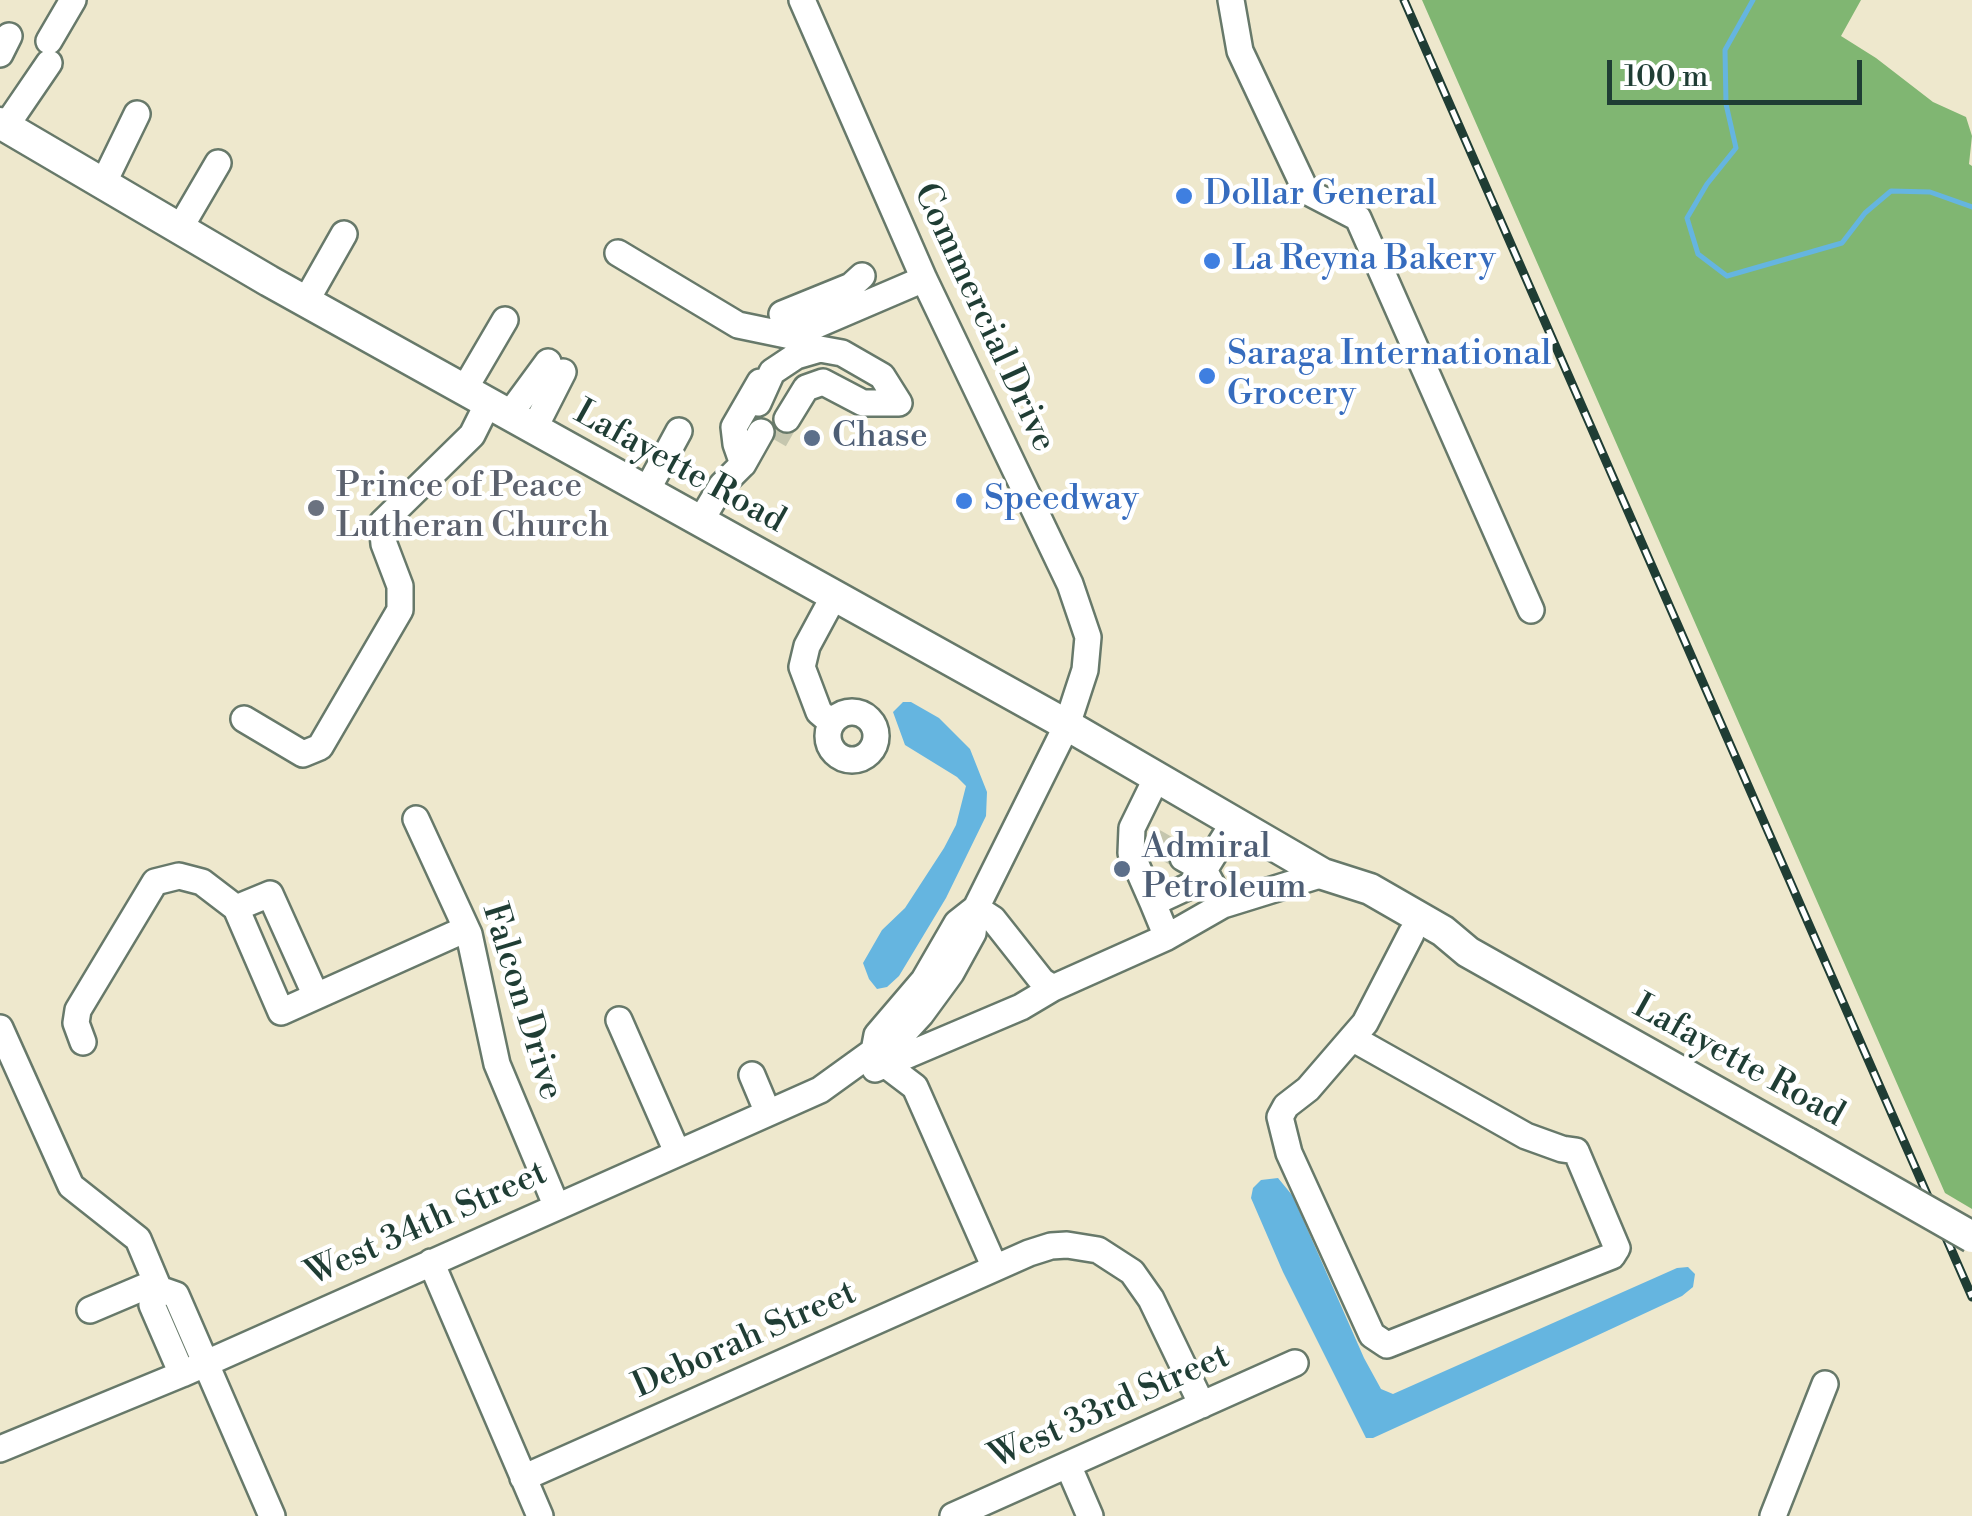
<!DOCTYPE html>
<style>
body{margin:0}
#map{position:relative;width:1972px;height:1516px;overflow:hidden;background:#eee8cd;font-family:"Libre Bodoni",serif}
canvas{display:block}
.scale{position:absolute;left:1607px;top:60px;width:255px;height:45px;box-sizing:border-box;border:5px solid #1f3d34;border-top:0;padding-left:12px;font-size:30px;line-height:35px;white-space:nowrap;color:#1f3d34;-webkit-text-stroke:8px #fff;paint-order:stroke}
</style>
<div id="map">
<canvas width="1972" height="1516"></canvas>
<div class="scale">100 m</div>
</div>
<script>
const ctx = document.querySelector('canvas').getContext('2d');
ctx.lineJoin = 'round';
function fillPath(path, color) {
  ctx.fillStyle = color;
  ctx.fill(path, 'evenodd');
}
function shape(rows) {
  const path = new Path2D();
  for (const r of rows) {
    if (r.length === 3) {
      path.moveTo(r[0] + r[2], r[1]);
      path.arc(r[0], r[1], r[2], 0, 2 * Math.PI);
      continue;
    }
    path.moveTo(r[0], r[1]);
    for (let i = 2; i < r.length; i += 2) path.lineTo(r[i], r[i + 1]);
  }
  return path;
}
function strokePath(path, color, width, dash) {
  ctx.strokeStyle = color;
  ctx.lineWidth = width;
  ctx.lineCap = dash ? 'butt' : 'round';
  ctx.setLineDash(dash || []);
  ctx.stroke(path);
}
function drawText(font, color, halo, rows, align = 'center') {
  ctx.font = font + ' "Libre Bodoni",serif';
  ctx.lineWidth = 9;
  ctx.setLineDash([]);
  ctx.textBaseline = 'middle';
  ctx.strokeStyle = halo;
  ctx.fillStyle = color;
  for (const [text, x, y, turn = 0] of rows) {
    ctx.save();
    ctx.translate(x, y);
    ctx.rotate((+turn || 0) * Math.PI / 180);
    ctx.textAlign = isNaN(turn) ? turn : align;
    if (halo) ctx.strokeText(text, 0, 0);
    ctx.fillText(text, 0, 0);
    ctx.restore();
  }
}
fillPath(shape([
 [1422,0,1861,0,1841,36,1876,58,1933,102,1966,117,1972,136,1969,164,1972,166,1972,1209,1945,1193]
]), '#80b672');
fillPath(shape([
 [903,702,911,702,939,718,970,749,987,792,986,816,946,898,899,976,887,987,877,989,869,979,863,963,882,930,905,908,944,848,956,825,966,786,957,777,905,745,893,712],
 [1278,1178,1292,1195,1302,1217,1364,1358,1381,1389,1393,1394,1677,1268,1688,1267,1695,1274,1693,1287,1682,1296,1581,1343,1373,1438,1366,1438,1283,1272,1251,1198,1253,1188,1261,1180]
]), '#65b5e0');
strokePath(shape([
 [1753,0,1725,50,1726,104,1736,148,1707,184,1687,218,1698,254,1727,276,1842,243,1865,213,1891,191,1930,192,1972,207]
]), '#65b5e0', 5);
strokePath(shape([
 [775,440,787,419],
 [1154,841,1183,858]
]), '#c5c6ae', 25, [25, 12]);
const minor = shape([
 [1231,0,1240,51,1306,191,1358,218,1531,610],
 [49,41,73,0],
 [0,54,9,36],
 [6,126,49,63],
 [103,184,137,114],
 [180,228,218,163],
 [618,253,738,325,791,336,924,279],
 [306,301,344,234],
 [782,314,851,286,862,276],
 [464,390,505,320],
 [758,403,772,372,796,356,820,349,842,353,882,376,899,403,863,403,823,382,806,388,787,419],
 [509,415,548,362],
 [534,429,563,372],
 [743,464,736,444,734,427,760,382],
 [646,492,679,431],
 [700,522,722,485,743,464,761,432],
 [852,736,24],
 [244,719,303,754,320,747,400,610,400,586,384,544,382,523,472,435,488,403],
 [832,723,819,712,802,667,807,646,834,596],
 [416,819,469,934,497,1064,556,1205],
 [1183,858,1204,870,1234,822],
 [1153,903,1131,853,1132,828,1157,777],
 [236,908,270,894,316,996],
 [976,908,993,919,1042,981,1053,988],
 [1167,937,1153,903,1196,883,1204,870,1223,905],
 [619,1020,677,1152],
 [0,1028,71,1186,138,1239,159,1289],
 [1352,1038,1526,1136,1562,1149,1576,1151,1617,1248,1612,1256,1387,1345,1372,1335,1289,1153,1280,1117,1286,1106,1308,1089,1352,1038,1365,1023,1411,934],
 [83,1042,76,1023,78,1010,155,882,179,876,202,882,236,908,281,1012,466,929],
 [874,1051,877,1035,924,980,957,923,976,908],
 [886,1065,915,1087,995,1268],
 [875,1069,1021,1007,1053,988,1167,937,1223,905,1323,874],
 [752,1075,768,1113],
 [431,1262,540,1516],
 [90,1310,156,1282],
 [182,1374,152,1305,159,1289,176,1295,272,1516],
 [0,1449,182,1374,820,1090,874,1051,888,1050,921,1014,951,973,973,933,976,908,1067,725,1085,670,1088,637,1070,584,924,279,802,0],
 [1068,1465,1090,1516],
 [523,1478,1029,1253,1051,1246,1067,1245,1098,1250,1132,1272,1151,1299,1202,1405],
 [953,1516,1295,1363],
 [1773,1516,1825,1384]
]);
const major = shape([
 [0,123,269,281,1067,725,1323,874,1370,889,1443,931,1468,952,1807,1143]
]);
strokePath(minor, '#67796a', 30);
strokePath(major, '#67796a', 35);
strokePath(minor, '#fff', 25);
strokePath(major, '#fff', 30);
const rail = shape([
 [1404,0,1972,1297]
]);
strokePath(rail, '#1f3d34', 9);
strokePath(rail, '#fff', 5, [15]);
const majorBridge = shape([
 [1807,1143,1972,1237]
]);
strokePath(majorBridge, '#67796a', 35, []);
strokePath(majorBridge, '#fff', 30);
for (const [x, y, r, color] of [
 [1184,196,10,"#3f7fe0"],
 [1212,261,10,"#3f7fe0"],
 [1207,376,10,"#3f7fe0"],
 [812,438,10,"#5c6f8a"],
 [964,501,10,"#3f7fe0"],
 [316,508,10,"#6b7280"],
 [1122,869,10,"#5c6f8a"]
]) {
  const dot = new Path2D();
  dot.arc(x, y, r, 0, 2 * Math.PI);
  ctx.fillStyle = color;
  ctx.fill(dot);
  strokePath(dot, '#fff', 4);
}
drawText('35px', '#366cbe', '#fff', [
 ["Dollar General",1204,196],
 ["La Reyna Bakery",1232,261],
 ["Saraga International",1227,356],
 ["Grocery",1227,396],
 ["Speedway",984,501]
], 'left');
drawText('35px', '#1f3d34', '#fff', [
 ["Commercial Drive",983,318,65],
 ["Lafayette Road",679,468,29],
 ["Falcon Drive",521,1002,73],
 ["Lafayette Road",1738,1062,29],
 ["West 34th Street",427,1225,-24],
 ["Deborah Street",745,1341,-24],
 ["West 33rd Street",1110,1408,-24]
]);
drawText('35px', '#4e5e75', '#fff', [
 ["Chase",832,438],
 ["Admiral",1142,849],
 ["Petroleum",1142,889]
], 'left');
drawText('35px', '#5b616d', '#fff', [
 ["Prince of Peace",336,488],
 ["Lutheran Church",336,528]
], 'left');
</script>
